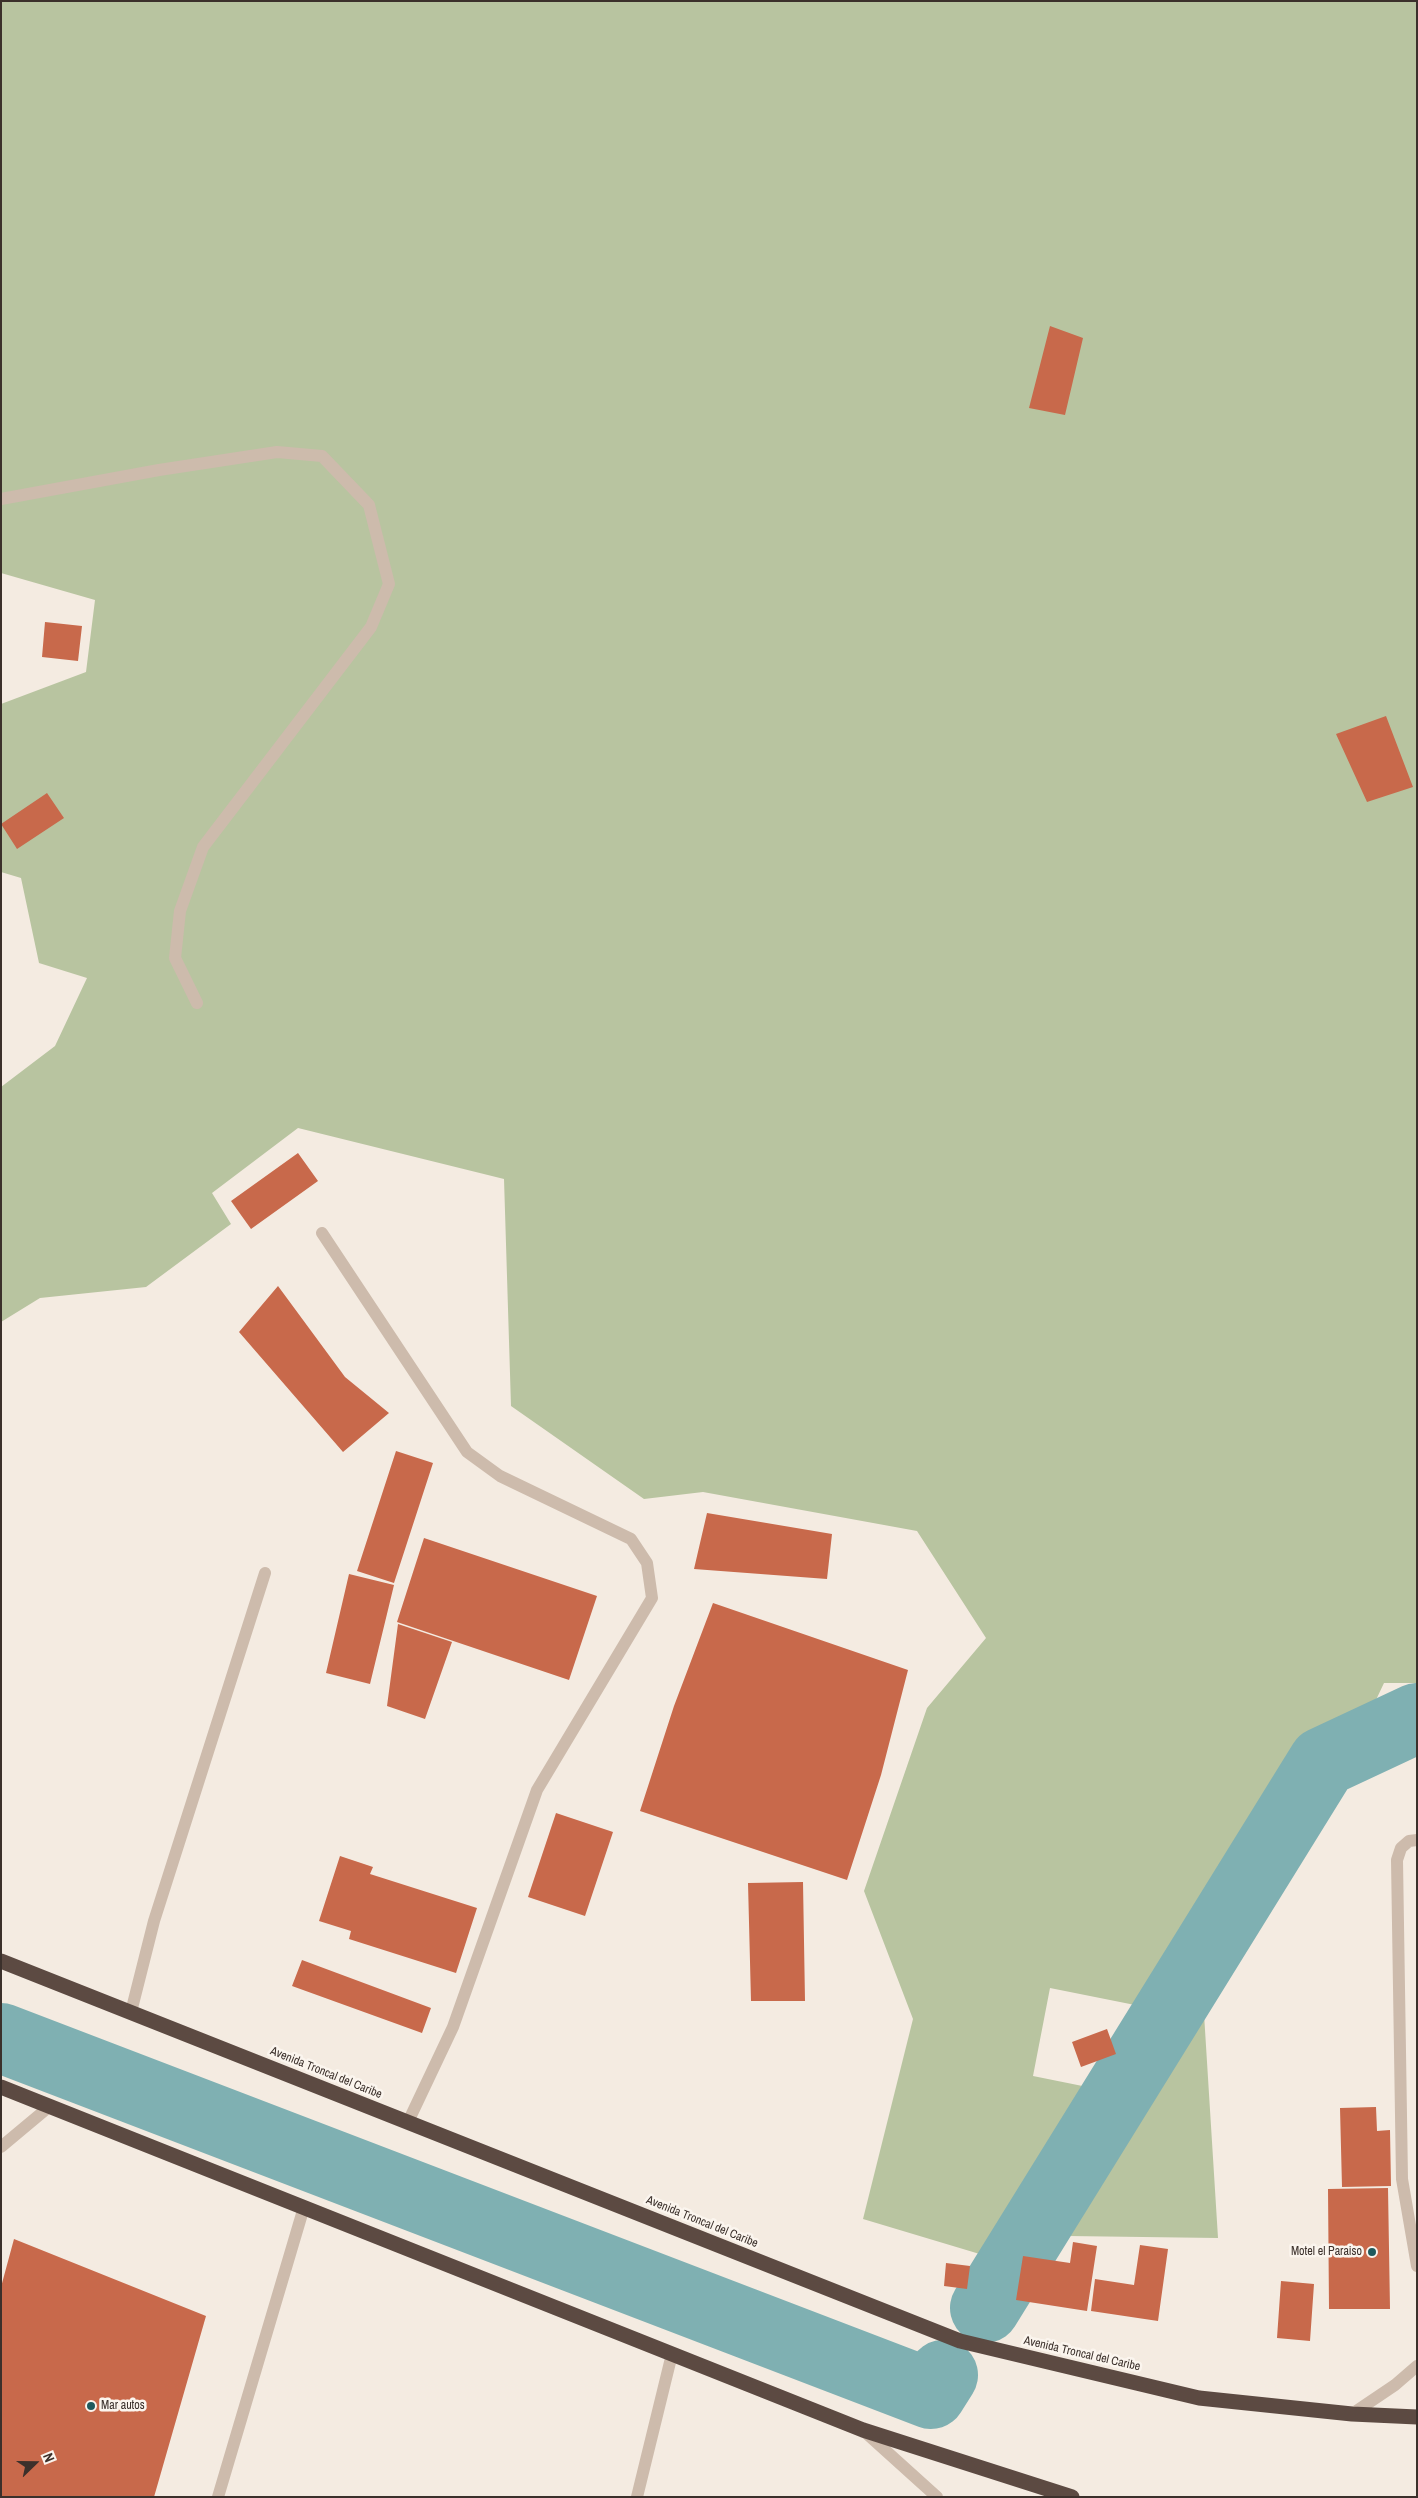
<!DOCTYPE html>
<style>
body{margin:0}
#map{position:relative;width:1418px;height:2498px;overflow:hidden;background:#f4ebe1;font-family:"Archivo Narrow",sans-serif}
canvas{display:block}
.frame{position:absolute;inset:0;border:2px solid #3b302b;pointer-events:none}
.north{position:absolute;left:10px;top:2438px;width:50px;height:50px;-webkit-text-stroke:4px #fbf5ee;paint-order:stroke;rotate:68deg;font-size:14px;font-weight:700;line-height:20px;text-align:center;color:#3b302b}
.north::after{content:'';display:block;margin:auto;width:18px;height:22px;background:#3b302b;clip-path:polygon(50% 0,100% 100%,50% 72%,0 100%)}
</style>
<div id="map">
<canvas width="1418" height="2498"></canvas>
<div class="frame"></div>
<div class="north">N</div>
</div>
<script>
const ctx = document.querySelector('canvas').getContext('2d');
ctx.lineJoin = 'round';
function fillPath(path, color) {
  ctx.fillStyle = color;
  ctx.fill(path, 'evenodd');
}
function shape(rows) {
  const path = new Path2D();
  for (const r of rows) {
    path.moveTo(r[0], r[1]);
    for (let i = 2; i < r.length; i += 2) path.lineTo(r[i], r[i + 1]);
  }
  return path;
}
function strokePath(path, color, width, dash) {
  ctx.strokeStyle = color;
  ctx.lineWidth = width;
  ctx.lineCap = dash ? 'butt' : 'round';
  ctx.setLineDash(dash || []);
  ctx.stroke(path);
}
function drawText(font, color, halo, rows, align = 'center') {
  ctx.font = font + ' "Archivo Narrow",sans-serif';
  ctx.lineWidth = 5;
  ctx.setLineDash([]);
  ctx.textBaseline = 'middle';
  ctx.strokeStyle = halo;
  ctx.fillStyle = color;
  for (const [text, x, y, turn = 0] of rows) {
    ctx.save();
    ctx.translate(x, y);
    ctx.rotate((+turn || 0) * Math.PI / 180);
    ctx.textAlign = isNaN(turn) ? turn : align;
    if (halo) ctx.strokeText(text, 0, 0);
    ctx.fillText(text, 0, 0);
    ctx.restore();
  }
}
fillPath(shape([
 [1,1,1417,1,1417,1683,1384,1683,1302,1856,1224,1919,1203,1998,1218,2238,1068,2236,993,2258,863,2219,913,2019,864,1891,927,1708,986,1638,917,1531,703,1492,644,1499,511,1406,504,1179,298,1128,212,1193,231,1224,146,1287,40,1298,1,1322,1,1087,55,1046,87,978,39,963,21,878,1,872,1,704,86,672,95,600,1,573],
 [1050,1988,1140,2006,1122,2094,1033,2076]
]), '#b8c4a0');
strokePath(shape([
 [1,2038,931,2394,943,2375],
 [985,2308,1323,1762,1417,1718]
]), '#7fb0b2', 70);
fillPath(shape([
 [1050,326,1083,338,1065,415,1029,408],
 [45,622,82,626,78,661,42,657],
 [1386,716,1413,787,1367,802,1336,734],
 [47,793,64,818,17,849,1,824],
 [298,1153,318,1181,251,1229,231,1201],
 [278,1286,345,1377,389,1413,343,1452,239,1332],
 [396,1451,433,1463,394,1583,357,1571],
 [707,1513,832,1534,827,1579,694,1569],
 [424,1538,597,1596,569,1680,397,1622],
 [349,1574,394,1585,370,1684,326,1673],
 [713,1603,908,1670,881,1775,847,1880,640,1811,674,1706],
 [398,1624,452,1642,425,1719,387,1706],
 [556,1813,613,1832,585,1916,528,1897],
 [340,1856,373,1867,370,1874,477,1908,456,1973,349,1939,351,1931,319,1921],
 [803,1882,805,2001,751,2001,748,1883],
 [302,1960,431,2008,422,2033,292,1986],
 [1107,2029,1116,2054,1081,2067,1072,2042],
 [1376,2107,1377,2131,1390,2130,1391,2186,1342,2187,1340,2108],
 [1388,2188,1390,2309,1329,2309,1328,2189],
 [14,2239,206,2316,154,2497,1,2497,1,2287],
 [1073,2242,1097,2246,1087,2311,1016,2300,1023,2256,1070,2263],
 [1140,2245,1168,2249,1158,2321,1091,2311,1095,2279,1134,2285],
 [946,2263,970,2266,967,2289,944,2286],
 [1281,2281,1314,2284,1310,2341,1277,2338]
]), '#c8694b');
strokePath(shape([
 [1,499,159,470,277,452,322,456,369,505,389,584,371,627,203,847,180,911,175,958,197,1003],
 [322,1233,467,1452,500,1476,631,1539,647,1563,652,1598,537,1790,453,2027,408,2122],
 [1417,1840,1409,1841,1401,1848,1397,1860,1402,2179,1417,2266],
 [131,2012,154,1921,265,1573],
 [1,2147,50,2106],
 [1352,2414,1395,2385,1417,2366],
 [637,2497,672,2354]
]), '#cdbbac', 12);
strokePath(shape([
 [865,2432,937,2497],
 [218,2497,304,2207]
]), '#cdbbac', 12);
strokePath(shape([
 [1,1961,960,2341,1199,2398,1352,2414,1417,2417],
 [1,2087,863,2430,1072,2497]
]), '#5c4a42', 15);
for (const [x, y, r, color] of [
 [1372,2252,5,"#1f5a5e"],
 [91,2406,5,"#1f5a5e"]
]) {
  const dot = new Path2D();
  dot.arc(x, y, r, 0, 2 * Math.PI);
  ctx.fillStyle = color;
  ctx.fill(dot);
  strokePath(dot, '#fbf5ee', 2);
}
drawText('12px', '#3b302b', '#fbf5ee', [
 ["Avenida Troncal del Caribe",326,2073,22],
 ["Avenida Troncal del Caribe",702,2222,22],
 ["Avenida Troncal del Caribe",1082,2354,13]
]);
drawText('12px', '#3b302b', '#fbf5ee', [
 ["Motel el Paraiso",1362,2252],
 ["Mar autos",101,2406,"left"]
], 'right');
</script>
